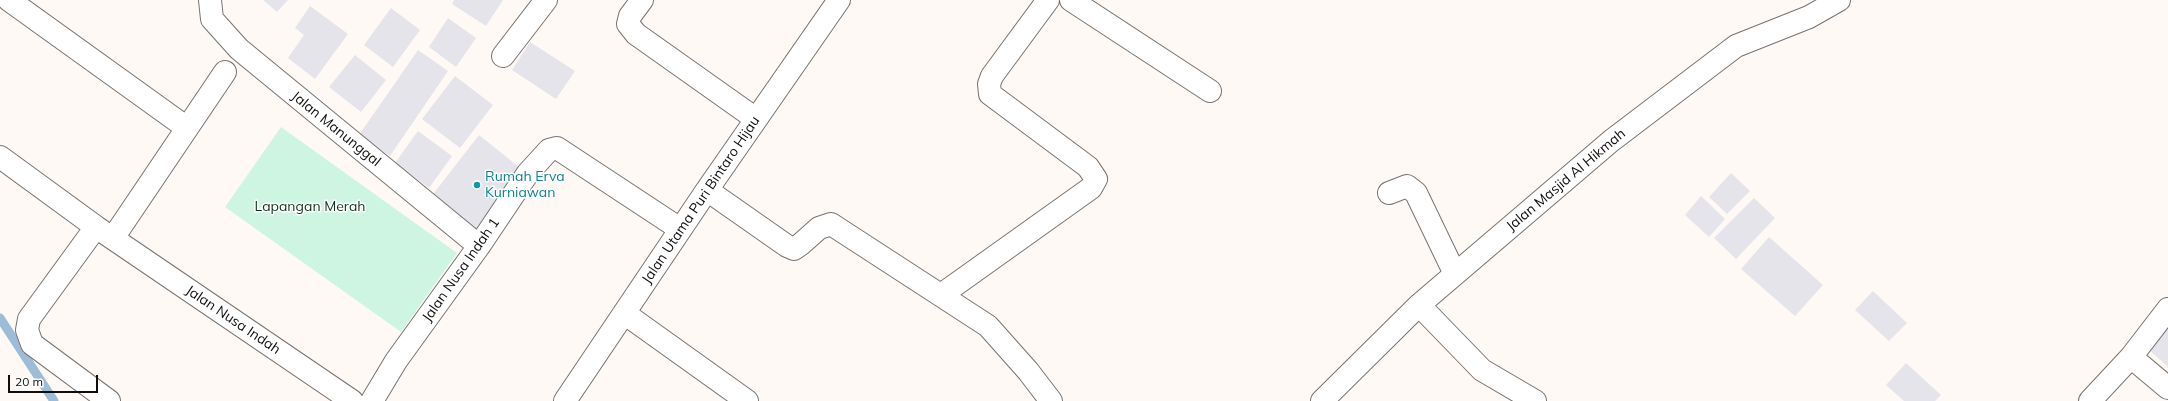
<!DOCTYPE html>
<style>
body{margin:0}
#map{position:relative;width:2168px;height:401px;overflow:hidden;background:#fff9f5;font-family:Mulish,sans-serif}
canvas{display:block}
.scale{position:absolute;left:8px;top:375px;width:90px;height:18px;box-sizing:border-box;border:2px solid #100e0d;border-top:0;padding-left:5px;font-size:12px;line-height:14px;white-space:nowrap;color:#100e0d;-webkit-text-stroke:3px #fff;paint-order:stroke}
</style>
<div id="map">
<canvas width="2168" height="401"></canvas>
<div class="scale">20 m</div>
</div>
<script>
const ctx = document.querySelector('canvas').getContext('2d');
ctx.lineJoin = 'round';
function fillPath(path, color) {
  ctx.fillStyle = color;
  ctx.fill(path, 'evenodd');
}
function shape(rows) {
  const path = new Path2D();
  for (const r of rows) {
    path.moveTo(r[0], r[1]);
    for (let i = 2; i < r.length; i += 2) path.lineTo(r[i], r[i + 1]);
  }
  return path;
}
function strokePath(path, color, width, dash) {
  ctx.strokeStyle = color;
  ctx.lineWidth = width;
  ctx.lineCap = dash ? 'butt' : 'round';
  ctx.setLineDash(dash || []);
  ctx.stroke(path);
}
function drawText(font, color, halo, rows, align = 'center') {
  ctx.font = font + ' Mulish,sans-serif';
  ctx.lineWidth = 3;
  ctx.setLineDash([]);
  ctx.textBaseline = 'middle';
  ctx.strokeStyle = halo;
  ctx.fillStyle = color;
  for (const [text, x, y, turn = 0] of rows) {
    ctx.save();
    ctx.translate(x, y);
    ctx.rotate((+turn || 0) * Math.PI / 180);
    ctx.textAlign = isNaN(turn) ? turn : align;
    if (halo) ctx.strokeText(text, 0, 0);
    ctx.fillText(text, 0, 0);
    ctx.restore();
  }
}
fillPath(shape([
 [281,127,457,253,401,332,225,207]
]), '#cdf5e2');
strokePath(shape([
 [0,318,54,401]
]), '#9dbcd6', 9);
fillPath(shape([
 [263,0,288,0,277,12],
 [454,0,503,0,486,26,452,4],
 [310,6,348,34,315,79,288,58,304,35,295,28],
 [391,8,420,30,393,67,364,45],
 [448,18,476,38,456,67,429,47],
 [530,42,575,71,556,99,512,70],
 [418,50,448,71,390,156,359,135],
 [355,55,386,80,361,112,329,87],
 [455,76,493,105,460,148,422,119],
 [418,131,452,156,429,188,395,163],
 [479,135,524,171,475,233,430,198],
 [1731,173,1750,191,1727,214,1709,197],
 [1701,196,1725,219,1709,237,1685,215],
 [1754,198,1775,218,1736,259,1714,238],
 [1769,237,1823,285,1795,316,1741,269],
 [1873,291,1907,323,1889,341,1855,310],
 [2167,329,2168,331,2168,367,2148,349],
 [1906,363,1941,395,1935,401,1904,401,1886,385]
]), '#e4e4ea');
const minor = shape([
 [9,0,187,128],
 [210,0,212,19,239,49,479,246],
 [642,0,630,16,628,24,636,34,756,119],
 [1071,0,1210,91],
 [503,56,546,0],
 [0,157,96,227,352,401],
 [707,190,787,246,794,249,801,244,819,228,831,224,988,326,1028,371,1051,401],
 [1389,193,1407,186,1416,193,1455,274],
 [96,227,29,319,27,330,32,344,109,401],
 [113,238,225,72],
 [941,295,1091,188,1096,179,1088,167,990,94,989,84,992,76,1048,0],
 [1419,305,1482,370,1535,401],
 [624,313,747,401],
 [2131,357,2168,388],
 [372,401,396,361,479,246,528,173,549,150,557,148,680,229],
 [565,401,707,190,839,0],
 [1322,401,1419,305,1611,141,1736,46,1809,17,1839,0],
 [2090,401,2131,357,2168,309]
]);
strokePath(minor, '#787370', 24);
strokePath(minor, '#fff', 22);
for (const [x, y, r, color] of [
 [477,185,4,"#0f9aa8"]
]) {
  const dot = new Path2D();
  dot.arc(x, y, r, 0, 2 * Math.PI);
  ctx.fillStyle = color;
  ctx.fill(dot);
  strokePath(dot, '#fff', 1.5);
}
drawText('14px', '#100e0d', '#fff', [
 ["Jalan Manunggal",336,129,39],
 ["Jalan Masjid Al Hikmah",1566,180,-40],
 ["Jalan Utama Puri Bintaro Hijau",701,200,-56],
 ["Jalan Nusa Indah 1",461,270,-55],
 ["Jalan Nusa Indah",233,320,34]
]);
drawText('14px', '#0d838f', '#fff', [
 ["Rumah Erva",485,177],
 ["Kurniawan",485,193]
], 'left');
drawText('14px', '#0f3224', '#fff', [
 ["Lapangan Merah",310,207]
]);
</script>
